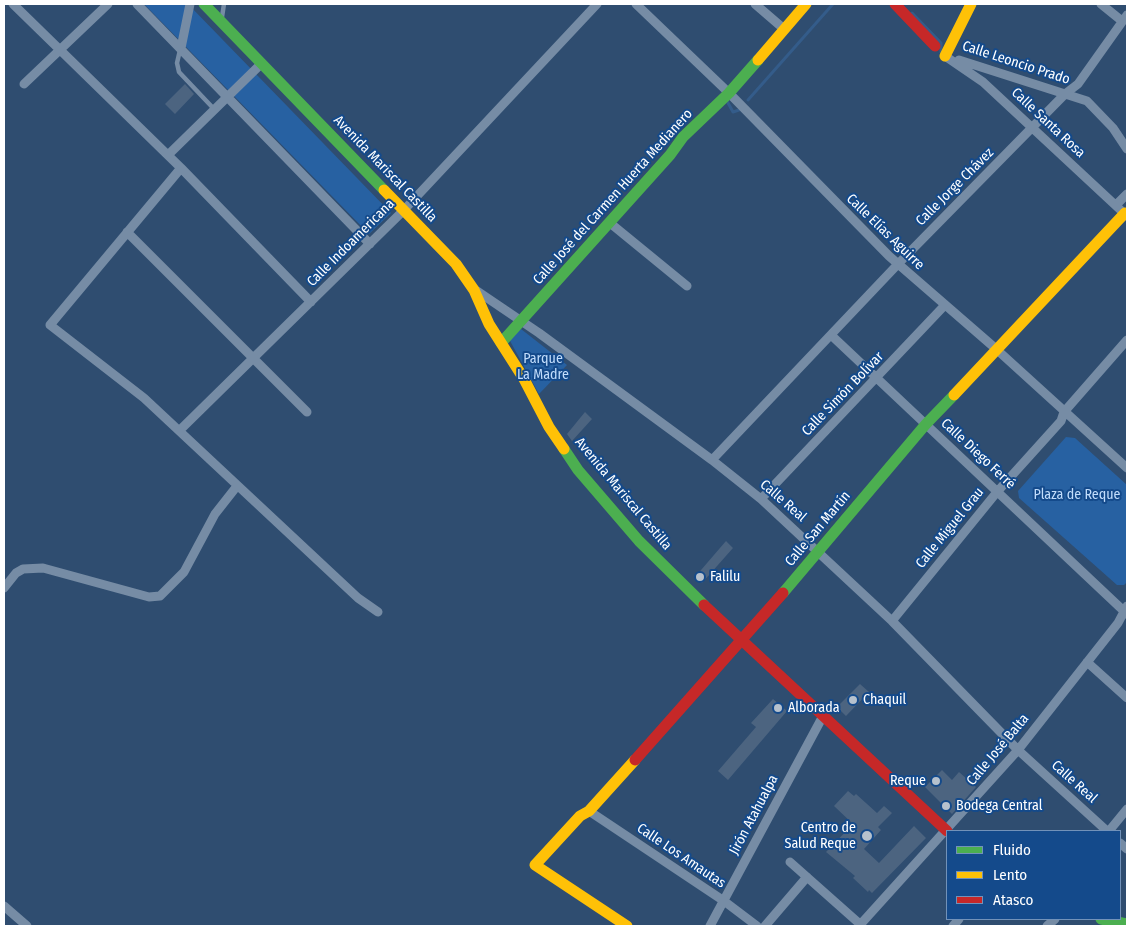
<!DOCTYPE html>
<meta charset="utf-8">
<style>
body{margin:0}
#map{position:relative;width:1131px;height:930px;overflow:hidden;background:#2f4d70;font-family:"Fira Sans Condensed",sans-serif}
canvas{display:block}
.frame{position:absolute;inset:0;border:5px solid #fff;pointer-events:none}
.legend{position:absolute;left:946px;top:830px;width:175px;height:90px;box-sizing:border-box;background:#144a8b;border:1px solid #7292b9;margin:0;padding:6px 9px;list-style:none;font-size:15px;color:#fff}
.legend li{display:flex;align-items:center;gap:10px;height:25px}
.legend b{width:25px;border:1px solid #7292b9}
</style>
<div id="map">
<canvas width="1131" height="930"></canvas>
<div class="frame"></div>
<ul class="legend">
<li><b style="height:6px;background:#4caf50"></b>Fluido</li>
<li><b style="height:6px;background:#ffc107"></b>Lento</li>
<li><b style="height:6px;background:#c62828"></b>Atasco</li>
</ul>
</div>
<script>
const ctx = document.querySelector('canvas').getContext('2d');
ctx.lineJoin = 'round';
function fillPath(path, color) {
  ctx.fillStyle = color;
  ctx.fill(path, 'evenodd');
}
function shape(rows) {
  const path = new Path2D();
  for (const r of rows) {
    path.moveTo(r[0], r[1]);
    for (let i = 2; i < r.length; i += 2) path.lineTo(r[i], r[i + 1]);
  }
  return path;
}
function strokePath(path, color, width, dash) {
  ctx.strokeStyle = color;
  ctx.lineWidth = width;
  ctx.lineCap = dash ? 'butt' : 'round';
  ctx.setLineDash(dash || []);
  ctx.stroke(path);
}
function drawText(font, color, halo, rows, align = 'center') {
  ctx.font = font + ' "Fira Sans Condensed",sans-serif';
  ctx.lineWidth = 4;
  ctx.setLineDash([]);
  ctx.textBaseline = 'middle';
  ctx.strokeStyle = halo;
  ctx.fillStyle = color;
  for (const [text, x, y, turn = 0] of rows) {
    ctx.save();
    ctx.translate(x, y);
    ctx.rotate((+turn || 0) * Math.PI / 180);
    ctx.textAlign = isNaN(turn) ? turn : align;
    if (halo) ctx.strokeText(text, 0, 0);
    ctx.fillText(text, 0, 0);
    ctx.restore();
  }
}
fillPath(shape([
 [144,4,188,4,391,213,369,234],
 [521,329,567,365,539,394,509,339],
 [1066,437,1075,438,1127,485,1127,582,1124,585,1117,585,1019,498,1018,491]
]), '#2761a2');
strokePath(shape([
 [912,13,941,43,941,52],
 [748,100,833,4],
 [727,101,733,112,739,110]
]), '#345c8a', 3);
fillPath(shape([
 [185,84,194,94,175,114,165,104],
 [585,412,592,419,572,441,567,434],
 [726,541,733,548,702,583,695,577],
 [860,684,869,692,846,716,837,707],
 [773,699,787,711,728,780,718,771,756,727,751,723],
 [942,770,952,780,959,772,976,787,952,814,925,787],
 [848,791,854,796,856,794,877,813,884,806,892,813,878,827,881,830,864,849,879,863,914,826,926,838,872,893,869,890,868,892,853,878,855,876,826,852,853,824,834,806]
]), '#4c6480');
strokePath(shape([
 [222,17,224,4],
 [180,50,177,63,179,72,214,109]
]), '#768ca5', 4.5);
strokePath(shape([
 [13,4,181,168,311,302],
 [137,4,370,244],
 [636,4,729,93,889,256,995,348,1127,468],
 [755,4,784,29],
 [1101,4,1122,21],
 [181,48,190,4],
 [945,56,983,82,1127,216],
 [959,60,1087,101,1113,128,1127,149],
 [24,84,108,4],
 [168,155,261,64],
 [181,168,50,325,144,398,358,598,378,612],
 [1116,205,1127,194],
 [610,223,687,286],
 [127,232,307,412],
 [477,291,539,333,712,460,761,499,892,621,1018,750,1107,831],
 [831,335,1127,614],
 [180,430,403,211,597,4],
 [712,460,898,264,1065,94,1078,84,1127,15],
 [761,499,944,306],
 [4,588,16,573,23,569,43,568,149,597,160,596,184,572,215,514,237,486],
 [892,621,997,492,1061,421,1064,412,1127,340],
 [1087,662,1127,698],
 [589,811,724,901,757,926],
 [1109,831,1127,809],
 [1120,843,1127,849],
 [790,862,861,925],
 [4,906,27,926],
 [710,926,823,716],
 [765,926,807,877],
 [859,926,1018,750,1118,623,1127,606],
 [953,926,959,919],
 [1047,926,1055,919]
]), '#768ca5', 9);
strokePath(shape([
 [204,4,384,190],
 [501,343,670,155,683,137,729,93,758,60],
 [564,449,578,470,639,541,704,605],
 [783,593,926,424,954,395],
 [1101,919,1127,924]
]), '#4caf50', 11);
strokePath(shape([
 [945,56,971,4],
 [758,60,806,4],
 [384,190,456,264,474,290,489,324,524,379,549,427,564,449],
 [954,395,1125,213],
 [627,926,535,865,580,816,589,811,635,760]
]), '#ffc107', 11);
strokePath(shape([
 [895,4,935,46],
 [704,605,947,831],
 [635,760,783,593]
]), '#c62828', 11);
for (const [x, y, r, color] of [
 [700,577,5,"#b6c1cd"],
 [853,700,5,"#b6c1cd"],
 [778,708,5,"#b6c1cd"],
 [936,781,5,"#b6c1cd"],
 [946,806,5,"#b6c1cd"],
 [867,836,6,"#b6c1cd"]
]) {
  const dot = new Path2D();
  dot.arc(x, y, r, 0, 2 * Math.PI);
  ctx.fillStyle = color;
  ctx.fill(dot);
  strokePath(dot, '#144a8b', 2);
}
drawText('14px', '#fff', '#144a8b', [
 ["Calle Leoncio Prado",1016,63,18],
 ["Calle Santa Rosa",1048,123,43],
 ["Avenida Mariscal Castilla",385,169,46],
 ["Calle Jorge Chávez",955,187,-45],
 ["Calle José del Carmen Huerta Medianero",613,197,-48],
 ["Calle Elías Aguirre",885,232,44],
 ["Calle Indoamericana",351,243,-45],
 ["Calle Simón Bolívar",843,394,-46],
 ["Calle Diego Ferré",978,454,43],
 ["Avenida Mariscal Castilla",623,494,50],
 ["Calle Real",783,501,41],
 ["Calle Miguel Grau",950,528,-51],
 ["Calle San Martín",818,529,-50],
 ["Calle José Balta",998,750,-50],
 ["Calle Real",1074,782,42],
 ["Jirón Atahualpa",754,815,-62],
 ["Calle Los Amautas",681,856,34]
]);
drawText('14px', '#c2ddfc', '#144a8b', [
 ["Parque",543,359],
 ["La Madre",543,375],
 ["Plaza de Reque",1077,495]
]);
drawText('14px', '#fff', '#144a8b', [
 ["Falilu",710,577],
 ["Chaquil",863,700],
 ["Alborada",788,708],
 ["Reque",926,781,"right"],
 ["Bodega Central",956,806],
 ["Centro de",856,828,"right"],
 ["Salud Reque",856,844,"right"]
], 'left');
</script>
